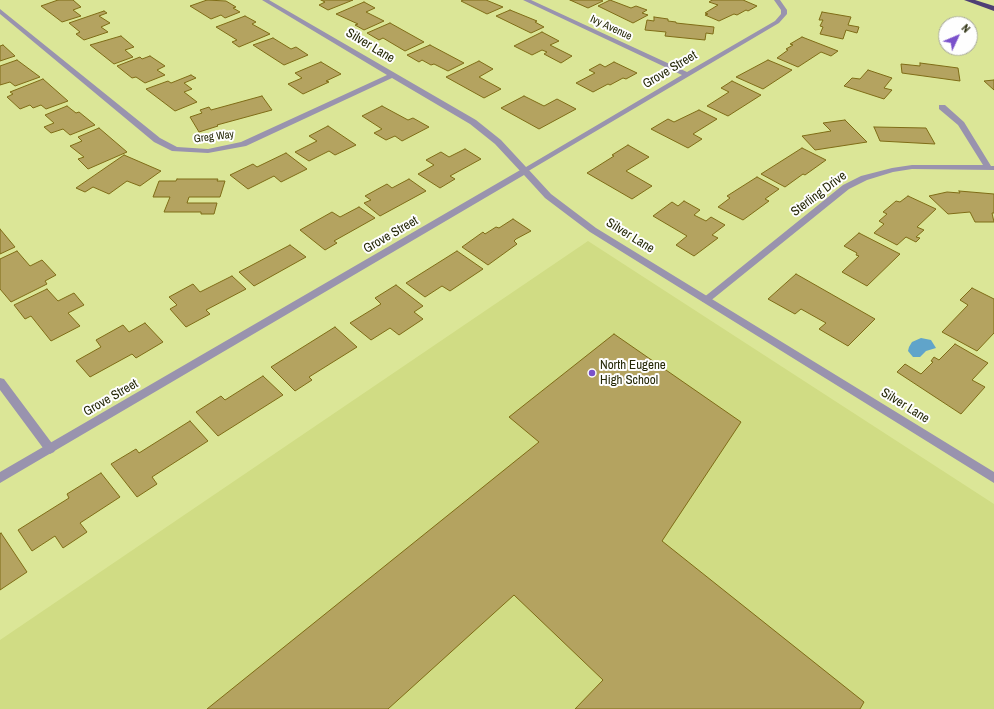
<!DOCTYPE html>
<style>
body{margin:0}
#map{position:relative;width:994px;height:709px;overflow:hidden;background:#dbe697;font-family:"Archivo Narrow",sans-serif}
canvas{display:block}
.north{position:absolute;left:938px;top:16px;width:40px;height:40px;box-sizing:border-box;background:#fefefe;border:1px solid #a8a99c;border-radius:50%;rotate:46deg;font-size:11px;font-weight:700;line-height:16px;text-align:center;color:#262908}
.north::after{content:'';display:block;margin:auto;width:14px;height:18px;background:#7a51cb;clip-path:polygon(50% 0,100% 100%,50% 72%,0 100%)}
</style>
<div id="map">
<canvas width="994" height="709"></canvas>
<div class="north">N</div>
</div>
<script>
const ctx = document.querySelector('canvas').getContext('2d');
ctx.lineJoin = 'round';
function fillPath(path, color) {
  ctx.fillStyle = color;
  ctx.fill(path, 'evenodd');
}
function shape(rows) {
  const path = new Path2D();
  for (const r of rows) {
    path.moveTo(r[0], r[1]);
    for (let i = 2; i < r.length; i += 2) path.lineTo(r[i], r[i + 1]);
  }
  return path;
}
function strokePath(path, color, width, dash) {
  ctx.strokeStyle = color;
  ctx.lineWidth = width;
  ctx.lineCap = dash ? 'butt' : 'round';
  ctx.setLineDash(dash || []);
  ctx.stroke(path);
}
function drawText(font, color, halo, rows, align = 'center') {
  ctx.font = font + ' "Archivo Narrow",sans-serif';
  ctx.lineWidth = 4;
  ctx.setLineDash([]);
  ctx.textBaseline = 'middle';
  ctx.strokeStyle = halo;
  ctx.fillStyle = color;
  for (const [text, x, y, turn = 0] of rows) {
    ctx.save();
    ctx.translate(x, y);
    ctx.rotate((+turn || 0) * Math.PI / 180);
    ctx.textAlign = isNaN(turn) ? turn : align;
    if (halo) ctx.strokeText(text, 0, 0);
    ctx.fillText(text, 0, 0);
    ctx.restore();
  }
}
fillPath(shape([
 [588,241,994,504,994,709,0,709,0,640]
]), '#d0dc84');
fillPath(shape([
 [921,338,931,340,936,348,926,351,920,357,913,357,908,351,909,347,912,342]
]), '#60a4ca');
const building = shape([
 [58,0,73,0,81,7,73,10,81,16,62,22,41,6,58,0],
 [207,0,226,1,236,7,233,8,240,12,225,18,221,15,211,19,190,6,207,0],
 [321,0,353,0,328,10,319,5,325,2,321,0],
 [463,0,486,0,503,7,487,14,461,1,463,0],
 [570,0,601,0,603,1,588,8,570,0],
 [610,0,631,8,636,6,647,10,642,13,648,15,633,23,598,6,610,0],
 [712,0,743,0,757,6,748,11,746,10,737,15,734,14,719,21,705,15,708,14,705,13,718,5,709,2,712,0],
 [364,2,375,8,366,12,384,21,364,30,355,25,358,24,336,14,364,2],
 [510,10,537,21,535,22,544,27,531,33,496,16,510,10],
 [104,11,107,13,99,16,110,23,101,27,108,32,84,40,76,34,80,32,69,23,104,11],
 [822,12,851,17,848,25,859,27,857,33,846,30,843,39,820,34,823,27,820,26,823,20,819,20,822,12],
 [245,16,256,22,252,24,270,34,239,47,232,42,237,40,216,27,245,16],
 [654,17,668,19,668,21,676,22,676,23,714,27,713,34,706,33,705,40,665,36,666,32,645,30,647,20,654,21,654,17],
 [390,23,424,42,405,51,383,38,379,40,367,33,390,23],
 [542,32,559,41,550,45,572,56,561,63,544,54,547,52,542,50,532,55,514,46,542,32],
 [121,36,134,47,125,50,133,57,114,64,90,45,121,36],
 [802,37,838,51,831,56,821,52,798,67,777,58,788,50,786,49,793,45,790,44,802,37],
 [273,38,291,49,296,47,308,55,284,65,253,45,273,38],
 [3,45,15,56,0,61,0,46,3,45],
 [430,45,464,63,448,71,434,64,431,65,422,60,419,62,407,55,430,45],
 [150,56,165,66,157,70,165,75,145,83,136,77,132,78,117,66,140,57,142,59,150,56],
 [17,60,40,77,15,86,10,82,0,85,0,66,17,60],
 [768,60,792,70,763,89,736,77,768,60],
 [479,61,493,69,479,77,501,89,484,98,446,77,479,61],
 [321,62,341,74,326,81,329,82,303,94,288,84,302,78,295,73,321,62],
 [614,62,637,73,626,79,623,78,610,85,608,84,593,92,576,83,595,73,589,70,600,64,605,67,614,62],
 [920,63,958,68,960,81,902,73,901,64,920,66,920,63],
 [868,70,892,78,884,88,892,90,884,99,844,86,852,78,860,79,868,70],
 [191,75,196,78,184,83,192,89,184,92,197,102,175,111,146,89,168,81,171,83,191,75],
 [43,79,68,101,46,109,41,105,33,108,30,105,20,109,7,97,13,94,10,92,43,79],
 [994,80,994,90,984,81,994,80],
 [732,81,761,95,728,116,707,106,729,92,721,88,732,81],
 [262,96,272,110,217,125,218,126,199,132,190,117,202,113,200,110,209,107,211,110,262,96],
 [524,96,544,106,557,99,576,109,539,129,501,108,524,96],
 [67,106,76,113,79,112,95,125,70,135,63,129,51,133,44,127,54,123,45,115,67,106],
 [382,106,408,120,413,118,429,127,402,141,395,136,386,140,374,133,382,129,362,116,382,106],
 [699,110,717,119,693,134,702,139,688,148,651,129,668,119,674,122,699,110],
 [845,120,867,142,815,150,802,136,831,131,823,123,845,120],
 [328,126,356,145,335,155,329,151,309,161,295,152,317,141,309,136,328,126],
 [874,127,926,128,935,144,880,141,874,127],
 [99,128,127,152,88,169,78,159,84,157,70,146,82,141,78,137,99,128],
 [628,145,649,157,626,171,652,186,632,199,587,173,614,156,612,155,628,145],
 [802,148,826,160,805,175,803,174,785,187,761,174,802,148],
 [465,149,481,159,450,176,455,179,440,188,418,174,434,165,426,160,441,152,449,157,465,149],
 [286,153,307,169,281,182,274,176,248,189,230,175,253,164,257,167,286,153],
 [124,155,161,171,140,186,127,181,109,194,93,187,85,192,76,188,124,155],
 [757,177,779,189,765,199,769,201,743,220,718,207,730,198,727,196,757,177],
 [177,179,218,179,217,181,225,181,220,197,189,197,187,203,217,203,214,214,201,214,201,212,164,212,170,197,153,197,159,181,176,181,177,179],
 [409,179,426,191,380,216,364,203,371,200,365,196,387,184,392,188,409,179],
 [959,191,994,194,994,213,992,213,994,222,975,222,970,212,948,214,929,196,947,192,960,193,959,191],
 [908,196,936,209,917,227,924,230,916,237,920,238,916,242,906,237,897,245,874,233,884,224,879,221,887,214,883,212,896,201,900,202,908,196],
 [684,201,700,210,694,215,706,221,711,217,725,225,712,235,718,238,694,256,676,245,687,236,653,216,672,202,678,206,684,201],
 [359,207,375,218,334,241,337,243,325,250,300,230,332,212,340,217,359,207],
 [513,219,531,231,516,239,514,241,517,244,488,265,462,247,483,232,485,234,496,227,499,228,513,219],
 [0,229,15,247,0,254,0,229],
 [859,233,900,254,867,286,842,272,859,256,856,255,857,253,844,246,859,233],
 [290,245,306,257,254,286,239,272,290,245],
 [17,251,30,266,42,260,56,275,45,281,47,284,11,302,0,289,0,259,17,251],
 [457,251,483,269,450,291,442,286,425,297,406,283,457,251],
 [796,274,875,319,848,346,819,329,826,323,801,309,795,314,768,299,796,274],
 [232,276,246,289,206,310,210,314,186,327,170,309,177,305,169,297,193,284,200,292,232,276],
 [396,285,423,306,414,312,423,319,399,335,390,328,371,340,350,323,381,304,375,298,396,285],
 [972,288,994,299,994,333,977,351,942,332,968,305,960,300,972,288],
 [47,289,58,301,74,293,84,305,68,313,80,326,51,341,31,316,25,319,14,305,47,289],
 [145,323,163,342,136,358,132,354,90,377,76,361,101,347,96,340,123,325,129,332,145,323],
 [335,327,357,347,309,377,312,380,295,391,271,367,335,327],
 [614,334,741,422,662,541,864,702,860,709,575,709,603,680,514,595,388,709,207,709,539,442,509,417,614,334],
 [955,344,988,363,972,380,985,387,961,414,897,372,905,364,921,374,933,362,931,361,934,357,939,360,955,344],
 [263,376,283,395,218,436,196,412,221,396,225,400,263,376],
 [190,421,208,441,152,477,157,484,137,497,111,464,136,449,139,453,190,421],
 [101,473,120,497,80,523,87,532,63,548,55,536,32,551,18,530,69,498,67,494,101,473],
 [1,533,27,572,0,590,0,534,1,533]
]);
fillPath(building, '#b4a360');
strokePath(building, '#7f6c16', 1);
fillPath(shape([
 [262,0,269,0,476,120,501,140,526,167,682,75,523,0,531,0,687,72,775,21,781,14,781,10,774,0,780,0,787,10,787,14,779,23,525,173,522,173,495,144,470,124,392,78,246,146,208,153,172,151,154,142,0,14,0,9,160,138,177,147,208,149,241,142,387,75,262,0],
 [939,105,945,105,964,122,991,166,994,166,994,170,912,169,893,172,867,180,849,189,709,302,703,302,701,300,703,298,843,185,861,176,892,168,912,165,983,165,958,125,939,109,939,105],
 [0,378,4,379,54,446,56,449,54,452,50,454,46,452,0,390,0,378]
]), '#9993ae');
fillPath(shape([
 [522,169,528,169,551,194,596,228,994,472,994,483,590,232,545,198,524,175,0,483,0,472,522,169]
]), '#9993ae');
fillPath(shape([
 [964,0,975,0,994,6,994,11,964,0]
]), '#4e3f75');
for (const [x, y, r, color] of [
 [592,373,4,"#7a51cb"]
]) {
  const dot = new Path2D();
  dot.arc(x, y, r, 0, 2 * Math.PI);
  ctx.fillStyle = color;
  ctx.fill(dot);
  strokePath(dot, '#fefefe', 1.5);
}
drawText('11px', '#262908', '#fefefe', [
 ["Ivy Avenue",611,28,25],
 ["Greg Way",214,137,-7]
]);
drawText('13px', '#262908', '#fefefe', [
 ["Silver Lane",370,46,31],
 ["Grove Street",670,70,-31],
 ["Sterling Drive",819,194,-37],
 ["Grove Street",391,235,-30],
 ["Silver Lane",630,236,32],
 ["Grove Street",111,398,-30],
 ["Silver Lane",905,406,32]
]);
drawText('13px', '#262908', '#fefefe', [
 ["North Eugene",600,366],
 ["High School",600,381]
], 'left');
</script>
